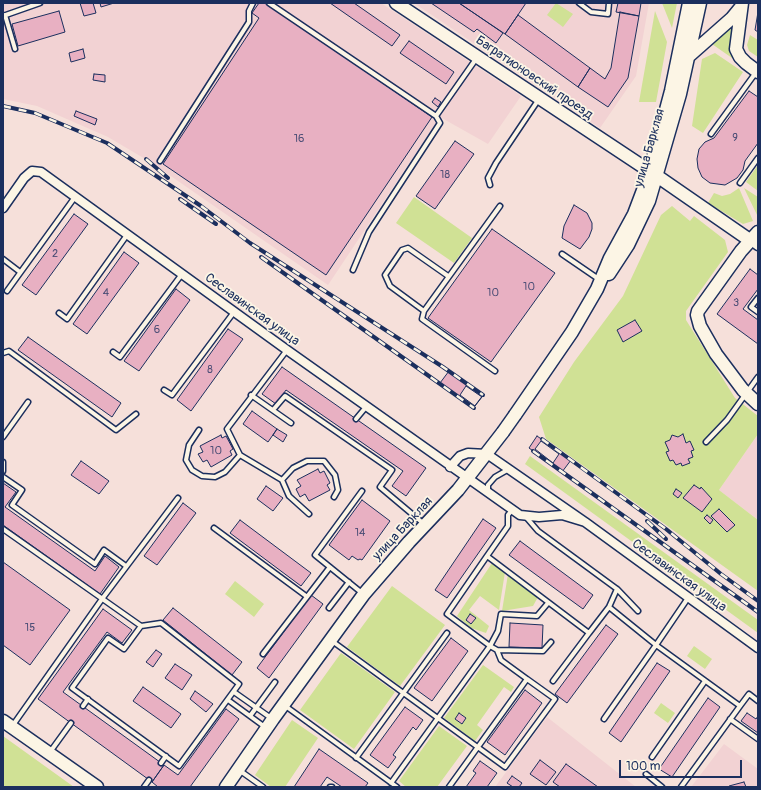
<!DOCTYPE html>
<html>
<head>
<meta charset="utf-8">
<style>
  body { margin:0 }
  #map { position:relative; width:761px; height:790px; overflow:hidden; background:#f6e0da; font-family:Pangolin,sans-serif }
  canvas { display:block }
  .frame { position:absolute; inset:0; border:4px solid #1b2f5e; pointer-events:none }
  .scale { position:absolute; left:619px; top:760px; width:123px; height:18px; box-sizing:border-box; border:2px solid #1b2f5e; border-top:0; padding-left:5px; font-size:12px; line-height:14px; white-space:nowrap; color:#1b2f5e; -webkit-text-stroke:3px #fcf5e5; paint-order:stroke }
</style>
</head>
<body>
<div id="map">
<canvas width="761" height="790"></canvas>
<div class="frame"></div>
<div class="scale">100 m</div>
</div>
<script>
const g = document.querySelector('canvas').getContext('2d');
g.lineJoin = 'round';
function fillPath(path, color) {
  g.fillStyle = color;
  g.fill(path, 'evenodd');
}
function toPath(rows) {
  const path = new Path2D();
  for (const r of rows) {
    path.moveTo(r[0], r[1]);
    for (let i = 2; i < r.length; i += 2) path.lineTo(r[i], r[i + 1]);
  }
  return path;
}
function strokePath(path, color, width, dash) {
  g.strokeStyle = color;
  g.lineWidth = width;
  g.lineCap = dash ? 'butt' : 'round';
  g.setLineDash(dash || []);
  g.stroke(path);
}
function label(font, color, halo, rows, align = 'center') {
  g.font = font + ' Pangolin,sans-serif';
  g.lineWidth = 3.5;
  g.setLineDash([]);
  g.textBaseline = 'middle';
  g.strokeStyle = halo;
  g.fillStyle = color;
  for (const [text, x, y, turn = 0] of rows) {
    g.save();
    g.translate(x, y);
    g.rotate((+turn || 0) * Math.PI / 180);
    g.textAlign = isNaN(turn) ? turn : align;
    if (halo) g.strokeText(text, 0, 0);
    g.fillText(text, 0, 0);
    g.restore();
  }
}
const built = toPath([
  [3,3,381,3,521,96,488,144,440,117,328,285,152,163,108,137,37,106,3,99],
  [414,3,649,3,636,76,600,128],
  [758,434,758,520,719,490],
  [547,717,636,787,495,787],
  [724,744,758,769,758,787,691,787]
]);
const green = toPath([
  [556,3,573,14,563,27,547,15],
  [662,3,677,3,672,28],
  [655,11,667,42,656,102,639,102],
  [736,21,734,57,732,58,712,44],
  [750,35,758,40,758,57,749,51,747,45],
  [715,53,743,72,703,133,692,126,702,59],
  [758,165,758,191,746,182],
  [739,188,753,221,743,224,708,203,714,193,722,196,730,194],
  [744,188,758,197,758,217],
  [414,197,472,238,454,263,396,223],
  [672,206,690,221,694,216,725,240,728,252,686,311,686,320,735,398,758,416,758,434,719,490,758,520,758,591,546,439,539,417,574,362,623,296,661,215],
  [530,456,758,620,758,633,525,464],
  [492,563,505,572,499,610,480,596,469,610,489,626,486,633,471,628,457,616],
  [508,574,538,597,533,606,502,611],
  [235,581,264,604,254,617,225,594],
  [392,586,445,625,400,686,347,647],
  [694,646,712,659,705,669,687,656],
  [341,653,395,692,354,749,300,710],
  [483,665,514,687,511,692,504,687,477,725,483,730,475,741,444,718],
  [661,703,675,713,668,723,654,713],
  [292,720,318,738,285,787,271,787,255,775],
  [439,726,467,746,437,787,406,787,399,781],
  [3,736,74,787,3,787]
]);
const building = toPath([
  [80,3,93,3,96,13,84,16,80,3],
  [100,3,114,3,101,7,100,3],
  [259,3,266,3,432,117,326,275,163,164,259,18,252,13,259,3],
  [330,3,354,3,400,35,392,46,330,3],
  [431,3,459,3,503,33,496,43,477,29,474,32,431,3],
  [459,3,526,3,505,34,459,3],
  [618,3,641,3,639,16,616,12,618,3],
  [59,11,65,32,18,46,12,24,59,11],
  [620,12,639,16,628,78,608,107,578,87,590,68,605,79,611,68,620,12],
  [758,12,758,32,755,30,758,12],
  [518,15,590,68,578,87,505,34,518,15],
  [409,41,454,72,446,84,400,53,409,41],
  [83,49,85,58,71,62,69,53,83,49],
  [94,74,105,75,105,82,93,80,94,74],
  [749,91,758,97,758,143,745,161,743,170,737,178,725,185,710,183,702,177,698,168,697,159,699,149,705,142,714,138,749,91],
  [435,98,441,102,438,107,432,102,435,98],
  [76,111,97,119,95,125,74,116,76,111],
  [455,141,474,154,435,209,416,196,455,141],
  [574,205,587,213,592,223,592,229,589,237,580,249,562,238,564,226,574,205],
  [74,214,88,224,36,295,22,285,74,214],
  [492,229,555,273,491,362,428,318,492,229],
  [124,252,139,263,87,334,73,324,124,252],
  [750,269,758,275,758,289,743,309,758,320,758,344,717,314,750,269],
  [176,289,190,300,139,371,124,361,176,289],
  [635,320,642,331,623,342,617,330,635,320],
  [228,329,243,339,191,411,177,400,228,329],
  [28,337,121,403,112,417,18,350,28,337],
  [282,367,426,468,406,496,392,486,403,471,286,390,276,404,262,394,282,367],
  [449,371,483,395,474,407,440,383,449,371],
  [466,386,482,397,475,406,460,395,466,386],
  [252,411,277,429,268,442,243,424,252,411],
  [277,429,287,435,283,442,273,435,277,429],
  [683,434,686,443,690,441,694,450,691,451,693,457,688,459,690,463,682,466,681,463,676,465,673,460,670,461,666,452,669,451,665,442,670,440,672,435,678,437,683,434],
  [221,435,222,438,226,436,233,449,230,451,232,455,211,467,207,460,203,462,198,454,203,452,200,446,221,435],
  [537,436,571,460,562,472,529,448,537,436],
  [541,441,559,454,553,463,535,449,541,441],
  [81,461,109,481,99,494,71,475,81,461],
  [318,469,320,473,324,471,330,483,327,485,330,490,309,501,305,494,300,497,296,489,301,486,297,480,318,469],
  [3,483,16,492,5,507,95,571,105,556,119,567,100,594,3,525,3,483],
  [694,485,700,489,701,487,712,499,702,512,683,498,694,485],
  [266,486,283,498,273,511,257,499,266,486],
  [676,489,682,493,678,498,673,494,676,489],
  [362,500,390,521,362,560,360,559,358,560,352,556,349,560,329,545,362,500],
  [183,503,196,513,157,565,144,556,183,503],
  [719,509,735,525,727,532,711,516,719,509],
  [707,515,713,520,710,524,704,518,707,515],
  [483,519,496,528,447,598,435,590,483,519],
  [240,520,311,573,301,586,230,533,240,520],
  [520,541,593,595,583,609,509,555,520,541],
  [3,562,70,610,30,665,3,645,3,562],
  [311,595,323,604,269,678,257,668,311,595],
  [173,608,242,662,232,675,163,620,173,608],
  [103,609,132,630,122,643,107,632,63,692,164,765,152,782,38,699,103,609],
  [470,614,476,618,471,624,466,620,470,614],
  [510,623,543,625,542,648,509,647,510,623],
  [606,625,618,634,567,703,555,694,606,625],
  [451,638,468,651,432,701,414,688,451,638],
  [156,650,162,654,153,667,146,662,156,650],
  [657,663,670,671,621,742,609,733,657,663],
  [175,664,192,675,182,690,165,678,175,664],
  [143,687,181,714,171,728,133,701,143,687],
  [525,690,542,703,505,755,487,742,525,690],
  [195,691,213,704,206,712,190,699,195,691],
  [708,698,720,707,672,777,659,769,708,698],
  [405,707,423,720,416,730,413,727,393,755,396,757,388,768,370,755,405,707],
  [226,709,239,719,190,787,158,787,152,782,164,765,178,775,226,709],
  [459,713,466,718,462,724,455,719,459,713],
  [747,713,756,719,758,716,758,733,741,721,747,713],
  [319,749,368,783,365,787,342,787,327,777,320,787,294,787,319,749],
  [540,760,556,772,546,785,530,774,540,760],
  [480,761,497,773,487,787,466,787,476,773,473,771,480,761],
  [566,764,598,787,560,787,553,782,566,764],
  [512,776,522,783,519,787,513,787,507,783,512,776],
  [744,782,746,787,729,787,729,786,744,782]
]);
const lane = toPath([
  [269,3,436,116],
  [579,3,591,12,608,14,609,3],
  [5,15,15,49],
  [3,16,40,3],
  [711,134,757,71],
  [160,161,249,22,249,11,253,3],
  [740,183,758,158],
  [490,185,488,178,496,163,539,99],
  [562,254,600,280],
  [3,259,20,272],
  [353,270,369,232,440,123,436,116,476,59],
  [7,291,75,197],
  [758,298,751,307,758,312],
  [424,311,390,286,385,275,402,250,408,248,448,276],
  [59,313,67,319,127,235],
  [287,350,227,429,240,455,282,480,289,496,309,514],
  [113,352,120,357,182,274],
  [3,353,9,351,116,430,136,414],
  [495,371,422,319,424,311,500,206],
  [164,390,172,395,234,312],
  [251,395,291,423],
  [273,410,285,396,392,470,380,487,424,524],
  [356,419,366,407],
  [199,430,189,445,186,460,192,470,202,476,215,477,225,472,240,455],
  [3,437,28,402],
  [706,442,727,420,758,377],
  [3,462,3,471],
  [3,477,22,490,12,505,95,564,104,550,126,566],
  [282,480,293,468,307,461,324,461,335,475,338,490,334,497],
  [362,491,315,555,362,593],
  [488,491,488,485,495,477,509,469],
  [512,510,508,515,508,526,487,556,589,633,609,607,656,645,688,598],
  [526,517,538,531,617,589,609,607],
  [214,528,306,596],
  [3,529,141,626,161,623,239,684,179,766,72,688,108,638,124,649,141,626],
  [617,589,638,611],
  [548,603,537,616,501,614,498,631,490,646,497,650,543,651,551,642],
  [329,608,349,582],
  [332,641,505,767,555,699,527,679],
  [263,654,330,567],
  [553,681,589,633],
  [234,692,271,718],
  [228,700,265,727],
  [284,705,397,787],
  [83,706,88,699],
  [250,716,275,682],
  [604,719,656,645,740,706,749,694,758,701],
  [730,719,758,739],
  [13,725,102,599,178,498],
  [50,752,71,723],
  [652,757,705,681],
  [356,758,447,633],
  [161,763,166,756],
  [239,770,263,787],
  [646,774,662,787],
  [391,783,490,646,447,614,487,556],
  [144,787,149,780],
  [330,787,332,787],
  [449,787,527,679,501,660,497,650],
  [681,787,740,706]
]);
const street = toPath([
  [3,208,24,178,32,171,41,172,287,350,520,515,539,517,562,515,585,522],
  [751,241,758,246],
  [450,467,460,456,468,453,487,454,585,522,758,648]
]);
const secondary = toPath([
  [396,3,657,176,751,241],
  [742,3,736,49,740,57,746,63,758,72],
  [689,56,732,18,741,7],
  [758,232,741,251,698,311,697,315,700,326,716,354,743,390,758,404],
  [609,274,628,245,649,201,680,94,700,3],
  [515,415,572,332,597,289,610,258,634,214,648,177,671,91,689,3],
  [3,721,97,787],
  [226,787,273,719,364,594,409,542,458,490,503,432]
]);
const rail = toPath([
  [3,106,35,113,107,143,201,206,250,243,443,367,483,395],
  [146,159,168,178],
  [180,199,216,224],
  [261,257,474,408],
  [542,439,666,529,721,574,758,601],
  [533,451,758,612],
  [647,521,666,539]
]);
const secondaryBridge = toPath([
  [503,432,515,415]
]);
const numberNames = [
  ["9",735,138],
  ["16",299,139],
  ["18",445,175],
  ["2",55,254],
  ["10",529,287],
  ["4",106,293],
  ["10",493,293],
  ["3",736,303],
  ["6",157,330],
  ["8",210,370],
  ["10",216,451],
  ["14",360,533],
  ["15",30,628]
];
const streetNames = [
  ["Багратионовский проезд",534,78,34],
  ["улица Барклая",650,148,-74],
  ["Сеславинская улица",252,310,36],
  ["улица Барклая",403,529,-47],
  ["Сеславинская улица",679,576,36]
];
fillPath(built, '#f2d2d3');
fillPath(green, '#d0e195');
fillPath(building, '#e8b0c2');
strokePath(building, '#1b2f5e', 1);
strokePath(lane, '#1b2f5e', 7);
strokePath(street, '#1b2f5e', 11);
strokePath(secondary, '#1b2f5e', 15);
strokePath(lane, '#fcf5e5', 4);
strokePath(street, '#fcf5e5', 8);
strokePath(secondary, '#fcf5e5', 12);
strokePath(rail, '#1b2f5e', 4);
strokePath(rail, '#fcf5e5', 2.5, [8]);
strokePath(secondaryBridge, '#1b2f5e', 15, []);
strokePath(secondaryBridge, '#fcf5e5', 12);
label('11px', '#4e4f77', null, numberNames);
label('13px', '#1b2f5e', '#fcf5e5', streetNames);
</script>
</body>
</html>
